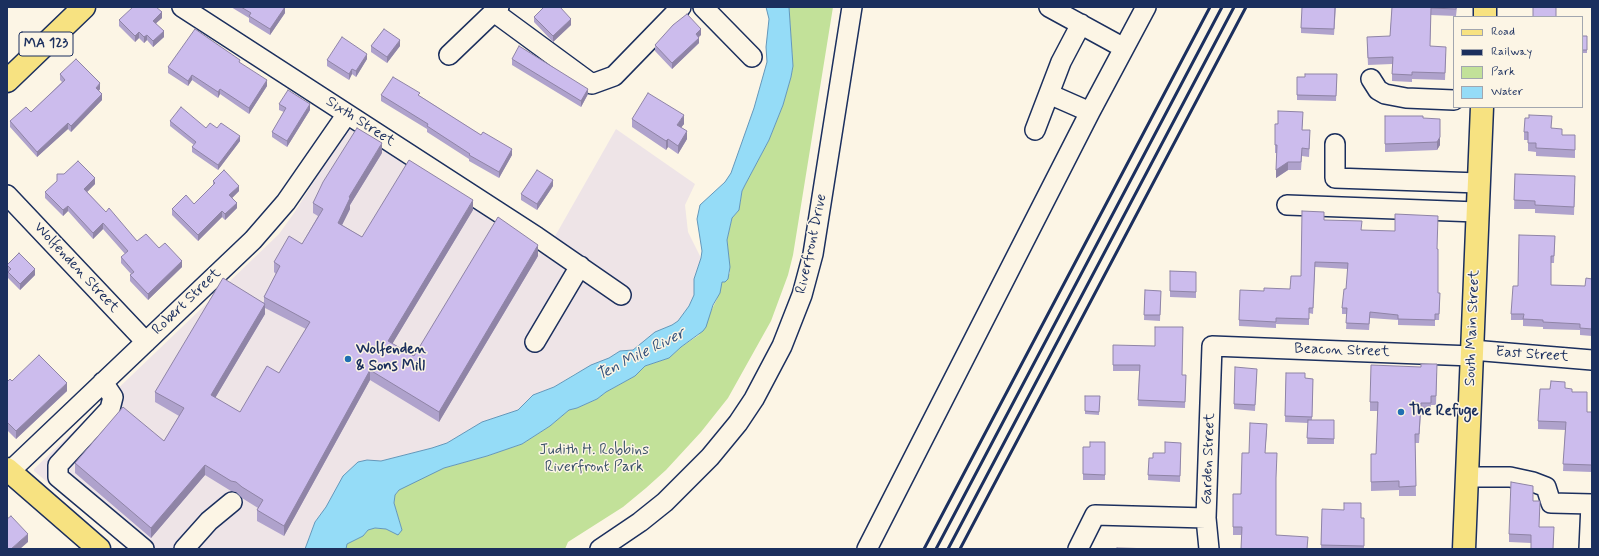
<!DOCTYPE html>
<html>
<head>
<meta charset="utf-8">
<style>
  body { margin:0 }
  #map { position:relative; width:1599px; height:556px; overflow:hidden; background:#fcf5e5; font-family:Mynerve,sans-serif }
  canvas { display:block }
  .frame { position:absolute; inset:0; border:8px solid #1b2f5e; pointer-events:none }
  .legend { position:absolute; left:1453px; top:16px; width:130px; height:92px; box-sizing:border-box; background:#fcf5e5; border:1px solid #a2a6af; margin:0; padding:5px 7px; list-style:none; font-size:12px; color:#1b2f5e }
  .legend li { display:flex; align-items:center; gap:8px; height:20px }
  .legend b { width:20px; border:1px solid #a2a6af }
</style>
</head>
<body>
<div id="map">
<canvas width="1599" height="556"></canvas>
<div class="frame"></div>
<ul class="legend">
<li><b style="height:5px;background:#f7e281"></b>Road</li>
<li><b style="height:5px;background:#1b2f5e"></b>Railway</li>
<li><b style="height:11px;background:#c2e199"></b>Park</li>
<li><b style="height:11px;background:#95dcf7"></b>Water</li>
</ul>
</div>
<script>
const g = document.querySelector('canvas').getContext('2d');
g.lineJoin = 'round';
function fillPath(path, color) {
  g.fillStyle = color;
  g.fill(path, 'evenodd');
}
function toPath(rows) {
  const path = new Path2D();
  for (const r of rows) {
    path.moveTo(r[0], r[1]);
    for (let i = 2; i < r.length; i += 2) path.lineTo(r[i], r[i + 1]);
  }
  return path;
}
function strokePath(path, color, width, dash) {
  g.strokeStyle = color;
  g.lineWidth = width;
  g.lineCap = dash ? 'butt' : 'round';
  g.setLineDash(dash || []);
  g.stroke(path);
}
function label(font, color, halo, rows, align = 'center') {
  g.font = font + ' Mynerve,sans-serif';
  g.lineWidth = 3;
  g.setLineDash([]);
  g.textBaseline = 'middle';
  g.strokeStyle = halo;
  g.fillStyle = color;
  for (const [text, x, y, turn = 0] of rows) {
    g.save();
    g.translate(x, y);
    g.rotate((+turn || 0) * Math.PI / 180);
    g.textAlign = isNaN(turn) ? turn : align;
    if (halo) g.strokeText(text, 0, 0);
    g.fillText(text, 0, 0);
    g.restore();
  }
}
const built = toPath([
  [350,127,362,132,539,253,550,235,554,238,616,129,695,184,685,205,688,232,701,258,694,279,694,295,689,306,678,321,672,325,655,332,633,350,620,351,609,358,574,374,554,387,533,395,518,410,482,422,447,443,432,448,381,461,367,460,337,488,326,508,315,522,305,549,127,549,34,471,34,469,279,234,294,213,347,129]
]);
const green = toPath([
  [789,7,833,7,793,255,788,275,771,321,728,398,701,432,666,470,646,488,623,507,568,542,565,549,346,549,347,544,363,536,368,530,375,528,386,529,398,534,402,530,394,503,395,495,399,490,407,485,444,468,487,456,522,444,550,426,569,410,577,408,597,399,606,392,635,376,645,366,669,358,681,347,699,335,717,299,722,282,730,273,727,240,732,218,739,210,742,191,745,185,769,140,783,105,791,77,793,66]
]);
const water = toPath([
  [766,7,789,7,793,66,791,77,783,105,769,140,745,185,742,191,739,210,732,218,727,240,730,267,728,279,725,282,722,282,720,293,713,305,706,327,703,331,681,347,669,358,645,366,635,376,606,392,597,399,577,408,569,410,550,426,522,444,487,456,444,468,399,490,395,495,394,503,402,530,398,535,386,529,375,528,368,530,363,536,347,544,346,549,305,549,315,522,326,507,343,476,358,462,367,460,381,461,432,448,447,443,482,422,518,410,533,395,554,387,591,365,609,358,620,351,633,350,655,332,672,325,678,321,689,306,694,295,694,279,701,258,702,251,697,219,700,205,725,182,731,173,754,108,767,62,766,47,769,19,766,7]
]);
const minor = toPath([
  [182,7,537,237,621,295],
  [703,7,752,57],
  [1049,7,1124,48],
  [494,12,592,84,614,76,681,7],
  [449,55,499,7],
  [1371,79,1378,90,1385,94,1406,98,1454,100],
  [1049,94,1090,112],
  [1035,130,1061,62,1081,24],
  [1335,144,1335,178,1479,183],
  [7,195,146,342],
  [1287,205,1477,212],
  [535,342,580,266],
  [1472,350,1592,360],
  [103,382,113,397,110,409,58,465,58,477,144,549],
  [7,474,253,240,286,202,347,114],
  [1467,477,1510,477,1533,482,1546,487,1551,503,1592,504],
  [184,549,209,521,232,502],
  [600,549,640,522,665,502,710,457,738,423,754,399,782,346,802,295,813,254,852,7],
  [867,549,1090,112,1146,7],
  [1078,549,1095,515,1206,518],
  [1209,549,1206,518,1212,346,1472,356],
  [1589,549,1591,504]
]);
const major = toPath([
  [1485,17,1485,7],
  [7,469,99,549],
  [1464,549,1482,107]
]);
const highway = toPath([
  [7,81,84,7]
]);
const rail = toPath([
  [924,549,1210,7],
  [936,549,1222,7],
  [948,549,1234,7],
  [960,549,1246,7]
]);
const wall = toPath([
  [231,7,285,7,285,13,270,35,249,22,249,18],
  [1336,7,1334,35,1301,33,1301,28],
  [1392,7,1457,7,1456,16,1431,15,1430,46,1446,54,1445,80,1412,79,1412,82,1392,81,1392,64,1368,65,1367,44,1390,36],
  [534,17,571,25,553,42,534,22],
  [162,18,156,23,164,37,153,47,147,40,144,43,139,38,135,42,119,26,119,20],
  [701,35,698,37,699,43,672,69,655,51,655,45],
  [1582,36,1587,36,1587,53,1582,53],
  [371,46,400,46,387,63,371,52],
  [367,59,356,77,352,74,349,80,327,66,327,60],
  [512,59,588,94,581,107,512,65],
  [240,63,267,86,249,114,220,94,218,98,192,80,188,86,168,73,168,67],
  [60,74,100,89,99,91,102,100,71,132,68,129,37,157,10,127,10,121,31,112,62,82,60,80],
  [1337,74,1336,101,1297,100,1297,77,1305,77],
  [381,95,420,96,512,155,499,178,469,161,469,159,427,132,427,129,381,101],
  [279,104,310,110,287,147,272,137,272,132,284,112,279,110],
  [1385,116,1423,118,1440,145,1437,150,1385,152],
  [632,119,684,124,681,127,687,139,678,154,668,147,666,150,632,127],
  [1303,120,1302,130,1310,139,1309,157,1302,156,1301,170,1288,170,1276,178,1277,153,1275,153,1275,124],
  [170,121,206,128,217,128,240,141,218,170,192,152,192,147,194,145,170,126],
  [1552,128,1562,135,1575,144,1575,158,1536,156,1536,152,1528,151,1528,140,1524,140,1524,132],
  [382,153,350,205,350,209,342,225,362,237,473,210,392,344,414,356,538,256,439,422,370,380,284,536,257,521,257,510,258,508,242,498,236,492,231,491,205,475,151,538,75,473,75,463,164,441,179,416,155,402,155,392,264,302,264,297,276,274,274,272,274,262,302,244,318,216,313,213,313,203],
  [265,308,306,329,279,373,240,412,215,398,265,314],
  [1515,174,1575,184,1574,215,1535,213,1535,209,1514,209],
  [213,181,239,191,232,198,237,208,225,220,222,217,198,241,172,215,172,209,194,204,213,185],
  [95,184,87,192,106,212,137,241,159,248,182,267,148,300,130,281,130,275,131,274,121,263,121,257,125,254,103,229,93,239,68,211,63,216,45,198,45,192],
  [553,186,537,210,521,200,521,194],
  [1324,220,1437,249,1438,293,1440,299,1439,320,1435,320,1435,326,1398,325,1398,320,1370,318,1369,330,1346,329,1347,314,1342,314,1342,308,1346,289,1348,269,1315,267,1313,314,1309,313,1309,325,1276,324,1276,328,1239,326,1239,320,1264,291,1290,289,1301,276],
  [1555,236,1554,263,1551,263,1551,285,1585,286,1592,279,1592,336,1580,335,1580,330,1543,329,1543,327,1523,326,1523,320,1511,320,1511,314,1518,286],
  [7,264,35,275,20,290,8,278,8,272,7,271],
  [1170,271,1196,272,1196,298,1170,297],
  [1145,290,1161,291,1160,321,1144,320],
  [1113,345,1182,375,1186,375,1185,408,1138,406,1139,371,1113,371],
  [1257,369,1255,411,1234,409,1234,404],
  [1286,373,1305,378,1313,379,1312,420,1334,420,1334,444,1307,444,1308,423,1285,422],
  [1437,373,1436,405,1431,405,1431,412,1421,412,1419,443,1415,443,1416,496,1399,496,1399,490,1371,491,1371,454,1376,454,1378,411,1370,411,1370,402],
  [12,381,67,391,16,439,7,430,7,382],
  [1565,388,1572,392,1587,412,1592,412,1592,472,1563,471,1565,430,1538,429,1538,421,1550,389],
  [1085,396,1100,396,1099,415,1085,414],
  [1267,432,1265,453,1277,461,1241,535,1233,535,1233,494,1241,494,1249,453],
  [1105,442,1105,480,1083,480,1083,447,1090,447],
  [1181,443,1180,482,1148,480,1149,458,1153,458,1165,453],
  [1533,501,1540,509,1531,543,1509,542,1509,534],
  [1322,509,1361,518,1364,518,1364,549,1321,549]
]);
const shadedWall = toPath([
  [285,7,285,13,270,35,270,29],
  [162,12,162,18,153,26,153,21],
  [571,19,571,25,553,42,553,36],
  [701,29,701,35,696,40,696,34],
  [164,31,164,37,153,47,153,41],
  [139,32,139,38,135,42,135,36],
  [147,35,147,40,144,43,144,37],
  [699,38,699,43,672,69,672,63],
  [400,40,400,46,387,63,387,57],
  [367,54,367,59,356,77,356,71],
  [352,69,352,74,349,80,349,74],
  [192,75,192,80,188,86,188,81],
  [267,80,267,86,249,114,249,108],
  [100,83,100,89,96,94,96,88],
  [220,89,220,94,218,98,218,92],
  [588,89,588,94,581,107,581,101],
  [102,94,102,100,71,132,71,126],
  [310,104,310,110,287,147,287,141],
  [684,115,684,124,677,133,677,125],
  [68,123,68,129,37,157,37,152],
  [687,131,687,139,678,154,678,146],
  [240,136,240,141,218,170,218,165],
  [1440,137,1440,145,1437,150,1437,142],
  [668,139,668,147,666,150,666,141],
  [382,143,382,153,350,205,350,209,338,233,338,223,349,197],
  [512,149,512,155,499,178,499,172],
  [1288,162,1288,170,1276,178,1276,170],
  [95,178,95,184,84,195,84,189],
  [553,180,553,186,537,210,537,204],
  [239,186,239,191,229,201,229,195],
  [473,200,473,210,388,351,388,341],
  [237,203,237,208,225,220,225,214],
  [68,206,68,211,63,216,63,210],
  [222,211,222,217,198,241,198,235],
  [103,223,103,229,93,239,93,233],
  [538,245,538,256,439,422,439,412],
  [182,261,182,267,148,300,148,294],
  [35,269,35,275,20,290,20,284],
  [265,304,265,314,211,405,211,395],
  [370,370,370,380,284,536,284,526],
  [67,383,67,391,16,439,16,431],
  [205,465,205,475,151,538,151,528],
  [28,534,28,542,20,549,11,549]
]);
const building = toPath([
  [133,7,156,7,162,12,153,21,164,31,153,41,147,35,144,37,139,32,135,36,119,20,133,7],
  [241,7,285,7,270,29,249,16,251,13,241,7],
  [544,7,560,7,571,19,553,36,534,17,544,7],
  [1302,7,1335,7,1334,29,1301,28,1302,7],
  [1392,7,1456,7,1456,9,1431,8,1430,46,1446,47,1445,73,1412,72,1412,75,1392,74,1393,57,1368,58,1367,37,1390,36,1392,7],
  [1533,7,1556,7,1556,17,1533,17,1533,7],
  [687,14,701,29,696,34,699,38,672,63,655,45,673,25,687,14],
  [195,29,240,60,239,62,267,80,249,108,220,89,218,92,192,75,188,81,168,67,195,29],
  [384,29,400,40,387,57,371,46,384,29],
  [1582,36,1587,36,1587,50,1582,50,1582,36],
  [342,37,367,54,356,71,352,69,349,74,327,60,342,37],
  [519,46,588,89,581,101,512,59,519,46],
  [76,59,100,83,96,88,102,94,71,126,68,123,37,152,10,121,26,107,31,112,65,80,60,74,76,59],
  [1305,74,1337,74,1336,96,1297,95,1297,77,1305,77,1305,74],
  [393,77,420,93,418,95,481,135,483,132,512,149,499,172,469,155,470,154,427,126,428,124,381,95,393,77],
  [288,90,310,104,287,141,272,132,286,108,279,104,288,90],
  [648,93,684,115,677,125,687,131,678,146,668,139,666,141,632,119,648,93],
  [181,107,206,128,210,123,217,128,221,123,240,136,218,165,192,147,196,142,170,121,181,107],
  [1278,111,1303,112,1302,130,1310,130,1309,149,1302,148,1301,162,1288,162,1276,170,1277,145,1275,145,1275,124,1278,124,1278,111],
  [1529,115,1552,116,1551,128,1562,129,1562,135,1575,135,1575,150,1536,148,1536,143,1528,143,1528,132,1524,132,1525,118,1529,118,1529,115],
  [1385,116,1423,116,1423,118,1440,119,1440,137,1437,142,1385,144,1385,116],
  [357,128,382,143,349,197,350,198,338,223,362,237,409,160,473,200,388,341,414,356,498,217,538,245,439,412,370,370,284,526,257,510,263,500,242,487,236,482,231,481,205,465,151,528,75,463,123,407,164,441,184,408,155,392,223,278,265,304,211,395,240,412,267,366,279,373,310,322,264,297,280,266,274,262,289,236,302,244,323,209,313,203,323,182,357,128],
  [78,161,95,178,84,189,106,212,109,208,137,241,146,234,159,248,165,243,182,261,148,294,130,275,134,272,121,257,128,251,103,223,93,233,68,206,63,210,45,192,57,181,57,174,64,174,78,161],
  [224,170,239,186,229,195,237,203,225,214,222,211,198,235,172,209,186,195,194,204,215,183,213,181,224,170],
  [537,170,553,180,537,204,521,194,537,170],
  [1515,174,1575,176,1574,207,1535,205,1535,201,1514,200,1515,174],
  [1302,211,1324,212,1324,220,1362,221,1361,230,1395,231,1395,214,1438,216,1437,249,1438,249,1438,293,1440,293,1439,314,1435,314,1435,320,1398,319,1398,315,1370,312,1369,324,1346,323,1347,308,1342,308,1344,289,1346,289,1348,263,1315,262,1313,308,1309,308,1309,319,1276,318,1276,322,1239,320,1240,290,1264,291,1264,288,1290,289,1291,276,1301,276,1302,211],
  [1519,235,1555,236,1554,256,1551,256,1551,285,1585,286,1586,278,1592,279,1592,329,1580,328,1580,324,1543,322,1543,320,1523,319,1524,314,1511,314,1513,286,1518,286,1519,235],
  [19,253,35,269,20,284,8,272,11,269,7,265,19,253],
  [1170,271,1196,272,1196,292,1170,291,1170,271],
  [1145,290,1161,291,1160,315,1144,315,1145,290],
  [1155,327,1183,327,1182,375,1186,375,1185,402,1138,400,1140,365,1113,365,1113,345,1155,346,1155,327],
  [39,355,67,383,16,431,7,422,7,382,10,379,12,381,39,355],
  [1421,364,1437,364,1436,396,1431,396,1431,403,1421,403,1419,434,1415,434,1416,486,1399,487,1399,481,1371,482,1371,454,1376,454,1378,402,1370,402,1371,365,1421,367,1421,364],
  [1235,367,1257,369,1255,405,1234,404,1235,367],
  [1286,373,1305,373,1305,378,1313,379,1312,417,1285,416,1286,373],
  [1551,381,1565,382,1565,388,1572,389,1572,392,1587,392,1587,412,1592,412,1592,465,1563,464,1566,422,1538,421,1540,389,1550,389,1551,381],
  [1085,396,1100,396,1099,412,1085,411,1085,396],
  [1308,420,1334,420,1334,439,1307,438,1308,420],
  [1250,423,1267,424,1265,453,1277,453,1276,478,1276,535,1308,537,1307,549,1241,549,1242,527,1233,527,1233,494,1241,494,1242,453,1249,453,1250,423],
  [1090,442,1105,442,1105,475,1083,474,1083,447,1090,447,1090,442],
  [1165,442,1181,443,1180,476,1148,475,1149,458,1153,458,1153,453,1165,453,1165,442],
  [1511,482,1533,486,1533,501,1540,501,1539,527,1554,527,1553,549,1531,549,1531,535,1509,534,1511,482],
  [1344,503,1361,503,1361,518,1364,518,1364,546,1321,545,1322,509,1344,510,1344,503],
  [11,516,28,534,11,549,7,549,7,519,11,516],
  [1117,548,1157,549,1117,549,1117,548]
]);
const markers = [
  [348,359,4,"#1f6fb2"],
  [1401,412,4,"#1f6fb2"]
];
const shields = [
  [46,44,54]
];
const shieldNames = [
  ["MA 123",46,44]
];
const streetNames = [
  ["Sixth Street",360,122,33],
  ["Riverfront Drive",812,244,-78],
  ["Wolfenden Street",76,268,47],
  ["Robert Street",187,302,-44],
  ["South Main Street",1473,328,-88],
  ["Beacon Street",1342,351,2],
  ["East Street",1532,355,4],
  ["Garden Street",1209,459,-88]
];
const poiNames = [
  ["Wolfenden",356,350],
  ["& Sons Mill",356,367],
  ["The Refuge",1409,412]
];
const parkNames = [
  ["Judith H. Robbins",594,451],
  ["Riverfront Park",594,468]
];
const waterNames = [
  ["Ten Mile River",641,355,-27]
];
fillPath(built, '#eee4e7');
fillPath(green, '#c2e199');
fillPath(water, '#95dcf7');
strokePath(water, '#6497ba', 1);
strokePath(minor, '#1b2f5e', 22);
strokePath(major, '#1b2f5e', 25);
strokePath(highway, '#1b2f5e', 25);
strokePath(minor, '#fcf5e5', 19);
strokePath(major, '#f7e281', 22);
strokePath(highway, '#f7e281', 22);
strokePath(rail, '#1b2f5e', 3);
fillPath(wall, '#afa2cc');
fillPath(shadedWall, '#8f84a6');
fillPath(building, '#ccbced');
strokePath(building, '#8f84a6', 1);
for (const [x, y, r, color] of markers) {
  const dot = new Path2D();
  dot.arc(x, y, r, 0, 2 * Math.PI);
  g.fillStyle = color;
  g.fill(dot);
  strokePath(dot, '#fcf5e5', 1.5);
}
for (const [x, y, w] of shields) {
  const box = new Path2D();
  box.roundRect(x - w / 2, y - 12, w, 24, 3);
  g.fillStyle = '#fcf5e5';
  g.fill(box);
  strokePath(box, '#1b2f5e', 1);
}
label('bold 14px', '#1b2f5e', null, shieldNames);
label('15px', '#1b2f5e', '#fcf5e5', streetNames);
label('bold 15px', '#1b2f5e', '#fcf5e5', poiNames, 'left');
label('15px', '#3c536a', '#fcf5e5', parkNames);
label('italic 16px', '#33527d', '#fcf5e5', waterNames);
</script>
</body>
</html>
